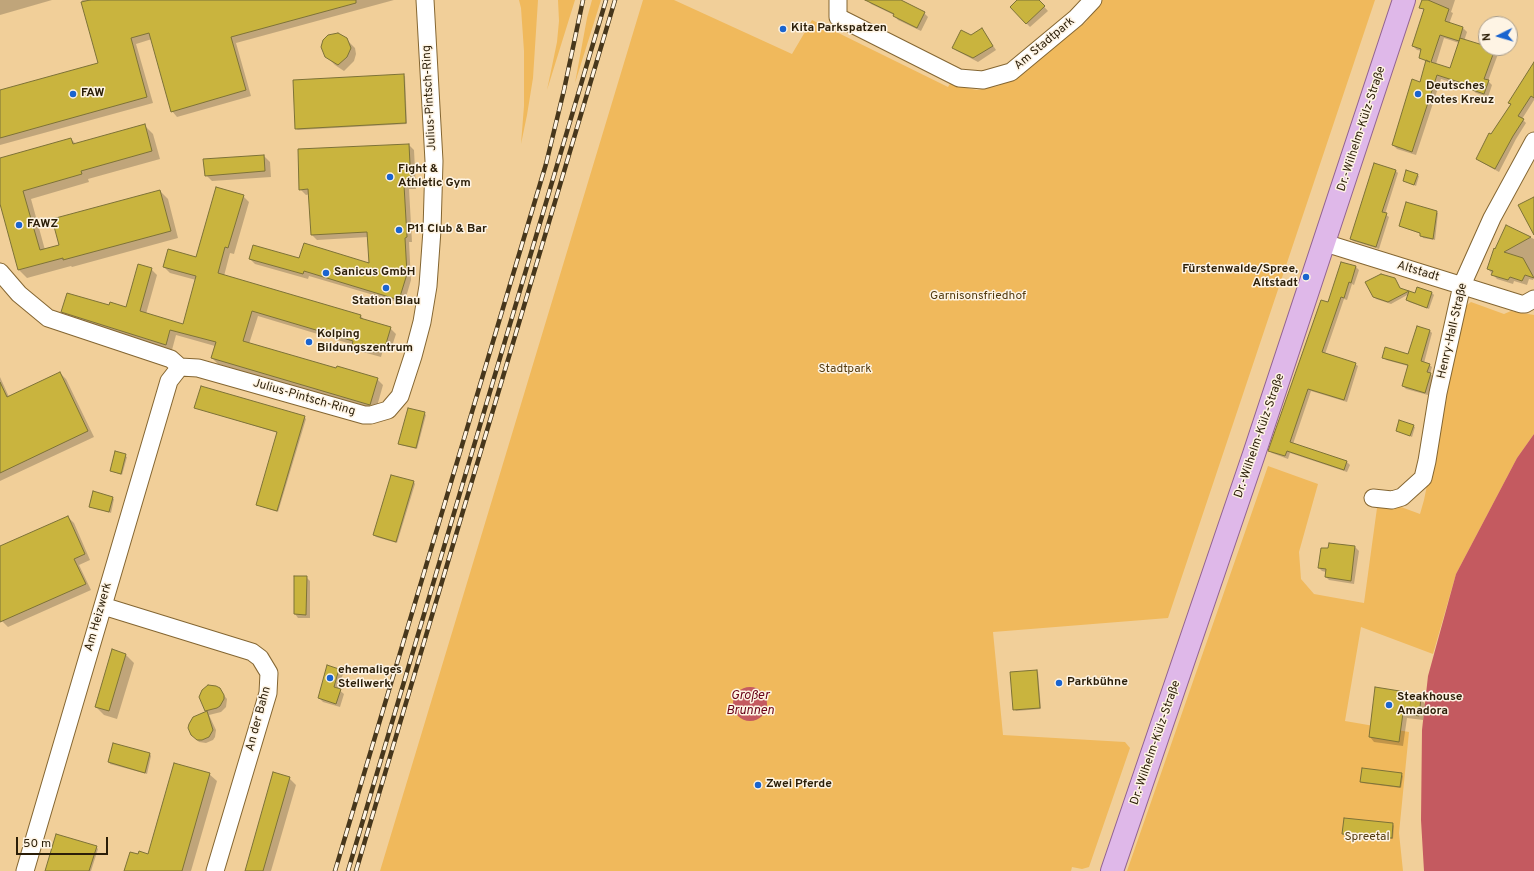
<!DOCTYPE html>
<html>
<head>
<meta charset="utf-8">
<style>
  body { margin:0 }
  #map { position:relative; width:1534px; height:871px; overflow:hidden; background:#f1cf99; font-family:Overpass,sans-serif }
  canvas { display:block }
  .north { position:absolute; left:1478px; top:16px; width:40px; height:40px; box-sizing:border-box; background:#fef4e4; border:1px solid #aa9e8c; border-radius:50%; rotate:265deg; font-size:11px; font-weight:700; line-height:16px; text-align:center; color:#2b1e08 }
  .north::after { content:''; display:block; margin:auto; width:14px; height:18px; background:#1a64cf; clip-path:polygon(50% 0,100% 100%,50% 72%,0 100%) }
  .scale { position:absolute; left:16px; top:837px; width:92px; height:18px; box-sizing:border-box; border:2px solid #2b1e08; border-top:0; padding-left:5px; font-size:12px; line-height:14px; white-space:nowrap; color:#2b1e08; -webkit-text-stroke:3px #fef4e4; paint-order:stroke }
</style>
</head>
<body>
<div id="map">
<canvas width="1534" height="871"></canvas>
<div class="north">N</div>
<div class="scale">50 m</div>
</div>
<script>
const g = document.querySelector('canvas').getContext('2d');
g.lineJoin = 'round';
function fillPath(path, color) {
  g.fillStyle = color;
  g.fill(path, 'evenodd');
}
function toPath(rows) {
  const path = new Path2D();
  for (const r of rows) {
    if (r.length === 3) {
      path.moveTo(r[0] + r[2], r[1]);
      path.arc(r[0], r[1], r[2], 0, 2 * Math.PI);
      continue;
    }
    path.moveTo(r[0], r[1]);
    for (let i = 2; i < r.length; i += 2) path.lineTo(r[i], r[i + 1]);
  }
  return path;
}
function strokePath(path, color, width, dash) {
  g.strokeStyle = color;
  g.lineWidth = width;
  g.lineCap = dash ? 'butt' : 'round';
  g.setLineDash(dash || []);
  g.stroke(path);
}
function label(font, color, halo, rows, align = 'center') {
  g.font = font + ' Overpass,sans-serif';
  g.lineWidth = 3;
  g.setLineDash([]);
  g.textBaseline = 'middle';
  g.strokeStyle = halo;
  g.fillStyle = color;
  for (const [text, x, y, turn = 0] of rows) {
    g.save();
    g.translate(x, y);
    g.rotate((+turn || 0) * Math.PI / 180);
    g.textAlign = isNaN(turn) ? turn : align;
    if (halo) g.strokeText(text, 0, 0);
    g.fillText(text, 0, 0);
    g.restore();
  }
}
const green = toPath([
  [519,0,538,0,533,78,527,115,521,144,524,106,524,51,521,8],
  [558,0,575,0,547,90,557,42,559,21],
  [592,0,601,0,575,83,587,18],
  [643,0,674,0,792,54,812,20,948,87,951,82,962,87,977,90,998,86,1018,76,1086,22,1102,0,1375,0,1168,618,993,632,1003,735,1125,742,1130,748,1089,867,1082,869,1072,867,1071,871,380,871],
  [1471,302,1504,314,1511,311,1534,315,1534,434,1517,458,1456,574,1433,654,1361,627,1345,721,1409,732,1399,833,1403,871,1127,871,1268,466,1318,484,1299,552,1301,579,1314,594,1364,603,1377,508,1393,504,1420,514,1424,500,1463,308]
]);
const water = toPath([
  [1534,434,1534,871,1424,871,1421,820,1422,730,1428,676,1456,574,1517,458],
  [750,704,17]
]);
const shadow = toPath([
  [0,0,52,0,0,15],
  [82,0,394,0,236,43,251,96,177,117,172,111,152,39,136,44,153,103,0,145,0,91,99,64],
  [867,0,899,0,924,13,928,17,921,31,898,20,894,15,871,4],
  [1019,0,1038,0,1048,11,1030,27,1026,23],
  [1428,0,1455,0,1451,12,1453,13,1449,24,1463,28,1467,32,1464,41,1494,50,1498,54,1488,81,1492,85,1488,97,1476,93,1471,89,1441,79,1416,155,1397,149,1393,145,1421,83,1427,62,1420,57,1422,51,1417,50,1413,46],
  [1444,38,1459,43,1450,69,1436,64],
  [982,29,996,50,978,62,957,51,953,48],
  [348,41,355,48,356,54,354,61,344,71,335,65,324,54,323,44],
  [1534,64,1534,100,1522,119,1526,123,1516,139,1499,172,1481,162,1477,159,1512,105,1509,103],
  [403,75,405,76,407,124,298,130,296,129],
  [145,126,153,134,160,159,88,179,89,182,31,199,45,250,61,246,160,191,168,199,178,238,72,267,71,266,27,278,19,270,0,201,0,159,71,139,76,144],
  [409,145,414,150,416,189,409,189,412,242,409,242,411,280,404,304,309,276,308,279,255,264,250,259,300,259,370,264,368,237,317,240,312,235,310,194,306,195,300,189],
  [264,156,270,162,271,177,212,181,206,175],
  [1396,171,1398,173,1385,214,1389,217,1379,249,1353,241,1351,239],
  [1417,175,1419,176,1416,186,1404,181],
  [243,196,249,202,234,254,230,253,224,276,361,316,365,321,390,328,396,334,390,352,383,350,381,357,359,351,354,345,258,316,249,344,337,370,377,379,383,385,376,410,218,364,212,358,215,346,176,335,172,350,68,317,62,312,110,307,127,308,151,269,157,275,146,314,184,325,196,280,170,273,164,267,196,258],
  [1436,212,1438,213,1435,240,1423,238,1421,234,1400,226],
  [1506,226,1534,239,1534,277,1533,280,1529,279,1527,285,1514,281,1513,284,1497,279,1488,269],
  [1342,263,1356,267,1359,270,1354,285,1352,284,1347,300,1344,299,1325,354,1355,364,1358,366,1347,402,1311,391,1293,444,1347,462,1350,465,1347,472,1290,453,1288,459,1272,453,1269,450,1329,304],
  [1397,282,1401,290,1415,294,1417,288,1432,293,1434,295,1429,309,1409,302,1407,300,1409,294,1391,304,1376,299,1374,296],
  [1430,331,1432,333,1424,363,1429,365,1432,367,1430,374,1433,376,1428,395,1406,389,1403,386,1408,366,1386,360,1384,357,1409,355],
  [60,373,66,379,94,437,0,481,0,377,9,397],
  [196,408,304,417,306,419,278,512,257,505,278,433],
  [424,413,426,415,417,449,401,445,399,443],
  [1413,426,1415,427,1412,437,1397,431],
  [116,452,127,457,122,475,111,471],
  [414,482,415,484,397,543,376,537,374,535],
  [94,492,114,499,111,513,90,507],
  [68,517,74,523,90,560,79,565,91,590,8,627,2,621,0,615,0,547],
  [1330,544,1355,547,1359,551,1354,584,1329,580,1326,577,1326,572,1322,571,1319,568,1329,550],
  [306,577,310,581,310,618,298,618,295,614],
  [126,655,134,663,117,719,104,715,96,707],
  [327,666,339,670,343,674,338,689,344,694,340,707,323,702,319,698],
  [1037,671,1038,672,1041,709,1016,711,1014,709],
  [219,689,227,699,226,707,221,712,209,715,216,730,215,737,213,740,206,743,199,742,195,738,194,718,208,712,206,711],
  [1405,693,1410,698,1421,699,1425,704,1423,720,1407,718,1403,746,1374,742,1370,737],
  [114,744,150,754,151,756,147,774,110,764,109,762],
  [209,774,217,781,191,871,125,871,139,855,149,855],
  [1401,774,1403,776,1401,788,1362,783,1361,782],
  [289,778,296,785,271,871,245,871],
  [1393,824,1394,826,1393,839,1345,835,1343,833],
  [96,847,98,849,91,871,46,871]
]);
const building = toPath([
  [90,0,356,0,356,3,231,37,246,90,171,112,149,33,131,38,147,97,0,138,0,90,98,63,81,2,90,0],
  [865,0,901,0,925,12,917,28,893,16,894,14,865,0],
  [1017,0,1039,0,1045,6,1026,24,1010,7,1017,0],
  [1422,0,1428,0,1449,9,1445,21,1463,27,1459,41,1440,35,1431,62,1450,68,1460,38,1486,46,1486,48,1495,49,1484,79,1489,80,1484,94,1470,89,1471,86,1437,75,1412,152,1392,145,1412,79,1420,82,1426,60,1430,62,1419,58,1421,49,1412,46,1424,9,1419,8,1422,0],
  [982,28,993,46,973,58,952,48,961,30,971,35,982,28],
  [338,33,347,38,351,48,347,57,338,65,325,57,321,47,323,40,328,35,338,33],
  [1534,62,1534,98,1531,96,1518,116,1524,119,1513,136,1495,169,1476,159,1489,133,1491,134,1511,104,1508,103,1534,62],
  [404,74,406,123,295,129,293,80,404,74],
  [145,124,152,151,81,171,82,174,23,191,40,250,59,245,52,219,160,190,171,231,63,260,63,258,18,270,0,204,0,158,71,138,73,144,145,124],
  [409,144,411,184,404,185,407,237,405,238,407,274,399,300,304,271,303,274,249,259,253,245,299,258,304,243,369,263,367,232,311,235,308,189,299,190,298,149,409,144],
  [264,155,265,171,205,176,203,159,264,155],
  [1374,163,1396,170,1382,212,1387,213,1376,247,1350,239,1374,163],
  [1406,170,1418,174,1414,185,1403,181,1406,170],
  [216,187,244,195,228,248,225,247,218,273,361,315,360,318,391,327,385,347,377,345,375,352,352,345,353,341,252,311,243,341,336,368,337,366,378,378,370,405,211,358,216,342,170,330,166,345,61,312,67,293,109,305,110,302,126,307,138,264,152,268,140,311,183,324,196,276,163,267,168,249,196,257,216,187],
  [1534,197,1534,235,1518,205,1534,197],
  [1406,202,1437,211,1433,239,1420,236,1420,233,1399,226,1406,202],
  [1506,225,1531,237,1504,252,1523,258,1534,278,1525,275,1522,281,1510,277,1508,280,1491,275,1493,271,1487,269,1494,248,1495,249,1506,225],
  [1341,262,1356,266,1351,283,1349,282,1344,298,1341,297,1322,352,1356,363,1344,400,1308,389,1290,442,1347,461,1344,470,1287,451,1285,456,1268,451,1321,300,1328,302,1341,262],
  [1381,274,1395,278,1400,288,1415,293,1417,287,1432,292,1427,308,1406,300,1409,291,1388,302,1373,297,1365,282,1381,274],
  [1417,326,1430,330,1421,361,1430,364,1427,372,1431,373,1425,393,1402,386,1408,365,1382,358,1385,347,1408,354,1417,326],
  [60,372,88,431,0,473,0,382,7,397,60,372],
  [201,386,305,416,277,511,256,505,277,432,194,408,201,386],
  [408,408,425,412,416,448,398,444,408,408],
  [1399,420,1414,425,1410,436,1396,431,1399,420],
  [115,451,126,454,121,474,110,471,115,451],
  [391,475,414,481,396,542,373,535,391,475],
  [93,491,113,497,109,512,89,507,93,491],
  [68,516,85,554,74,559,86,584,0,622,0,546,68,516],
  [1329,543,1355,546,1351,581,1325,577,1326,569,1318,568,1321,548,1328,548,1329,543],
  [294,576,307,576,306,615,294,614,294,576],
  [112,649,126,654,109,711,95,707,112,649],
  [327,665,339,669,334,687,341,689,336,704,318,698,327,665],
  [1037,670,1040,708,1013,710,1010,672,1037,670],
  [208,685,216,686,220,688,224,695,224,699,220,706,217,708,205,711,199,697,202,690,208,685],
  [1375,687,1406,692,1405,696,1421,698,1419,716,1403,713,1399,742,1369,737,1375,687],
  [207,711,213,730,209,737,202,740,197,740,191,735,188,728,189,724,193,717,207,711],
  [113,743,150,753,145,773,108,762,113,743],
  [174,763,210,773,182,871,124,871,130,852,138,854,139,851,148,854,174,763],
  [1362,768,1402,773,1400,787,1360,782,1362,768],
  [273,772,290,777,263,871,245,871,273,772],
  [1344,818,1393,823,1392,838,1342,834,1344,818],
  [56,834,97,846,89,871,45,871,56,834]
]);
const minor = toPath([
  [838,0,838,17,959,78,983,80,1011,72,1076,18,1093,0],
  [1325,243,1521,304,1525,304,1534,299],
  [0,272,19,294,48,318,171,359,180,367,198,368,364,415,371,415,388,410,400,396,413,356,422,322,428,286,432,230,434,161,425,0],
  [1373,498,1392,500,1402,497,1423,478,1427,461,1438,393,1462,285,1492,218,1534,141],
  [103,606,252,652,260,658,269,673,268,693,215,871],
  [25,871,169,381,180,367]
]);
const major = toPath([
  [1112,871,1254,454,1404,0]
]);
const rail = toPath([
  [335,871,546,164,564,90,583,0],
  [348,871,606,0],
  [356,871,615,0]
]);
const markers = [
  [783,29,4,"#1a64cf"],
  [73,94,4,"#1a64cf"],
  [1418,94,4,"#1a64cf"],
  [390,177,4,"#1a64cf"],
  [19,225,4,"#1a64cf"],
  [399,230,4,"#1a64cf"],
  [326,273,4,"#1a64cf"],
  [1306,277,4,"#1a64cf"],
  [386,288,4,"#1a64cf"],
  [309,342,4,"#1a64cf"],
  [330,678,4,"#1a64cf"],
  [1059,683,4,"#1a64cf"],
  [1389,705,4,"#1a64cf"],
  [758,785,4,"#1a64cf"]
];
const poiNames = [
  ["Kita Parkspatzen",791,29],
  ["Deutsches",1426,87],
  ["Rotes Kreuz",1426,101],
  ["FAW",81,94],
  ["Fight &",398,170],
  ["Athletic Gym",398,184],
  ["FAWZ",27,225],
  ["P11 Club & Bar",407,230],
  ["Fürstenwalde/Spree,",1298,270,"right"],
  ["Altstadt",1298,284,"right"],
  ["Sanicus GmbH",334,273],
  ["Station Blau",386,302,"center"],
  ["Kolping",317,335],
  ["Bildungszentrum",317,349],
  ["ehemaliges",338,671],
  ["Stellwerk",338,685],
  ["Parkbühne",1067,683],
  ["Steakhouse",1397,698],
  ["Amadora",1397,712],
  ["Zwei Pferde",766,785]
];
const streetNames = [
  ["Am Stadtpark",1045,44,-40],
  ["Julius-Pintsch-Ring",430,98,-93],
  ["Dr.-Wilhelm-Külz-Straße",1362,129,-72],
  ["Altstadt",1418,272,17],
  ["Henry-Hall-Straße",1453,331,-77],
  ["Julius-Pintsch-Ring",304,398,16],
  ["Dr.-Wilhelm-Külz-Straße",1260,436,-71],
  ["Am Heizwerk",99,617,-74],
  ["An der Bahn",259,719,-75],
  ["Dr.-Wilhelm-Külz-Straße",1156,743,-71]
];
const parkNames = [
  ["Garnisonsfriedhof",978,297],
  ["Stadtpark",845,370],
  ["Spreetal",1367,838]
];
const waterNames = [
  ["Großer",750,696],
  ["Brunnen",750,711]
];
fillPath(green, '#f0b95c');
fillPath(water, '#c45a60');
fillPath(shadow, '#0003');
fillPath(building, '#c9b43e');
strokePath(building, '#7d7238', 1);
strokePath(minor, '#846632', 19);
strokePath(major, '#926391', 24);
strokePath(minor, '#fff', 17);
strokePath(major, '#dfb8e9', 22);
strokePath(rail, '#47371c', 4.5);
strokePath(rail, '#fef4e4', 3, [9]);
for (const [x, y, r, color] of markers) {
  const dot = new Path2D();
  dot.arc(x, y, r, 0, 2 * Math.PI);
  g.fillStyle = color;
  g.fill(dot);
  strokePath(dot, '#fef4e4', 1.5);
}
label('bold 12px', '#2b1e08', '#fef4e4', poiNames, 'left');
label('12px', '#2b1e08', '#fef4e4', streetNames);
label('12px', '#533b10', '#fef4e4', parkNames);
label('italic 13px', '#680017', '#fef4e4', waterNames);
</script>
</body>
</html>
